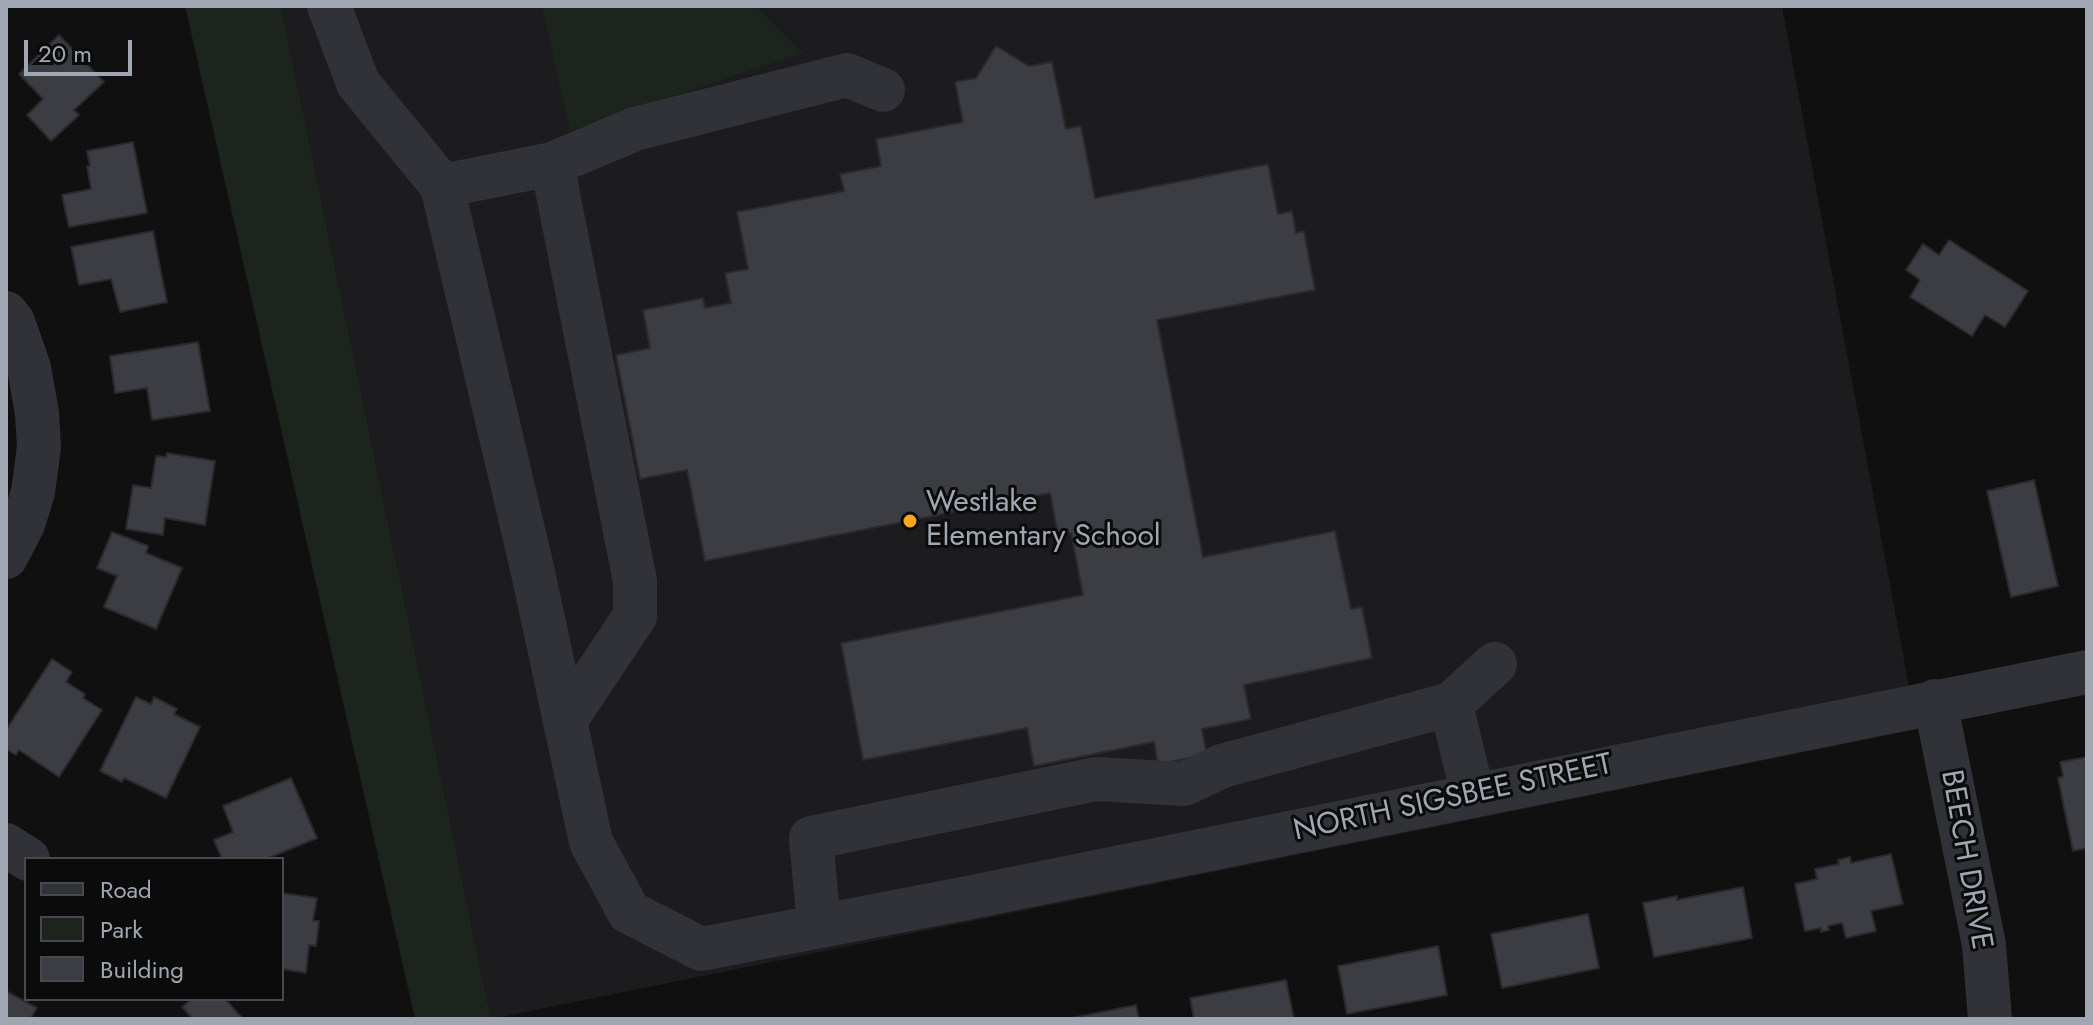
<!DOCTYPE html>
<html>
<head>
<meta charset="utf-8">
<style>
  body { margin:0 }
  #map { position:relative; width:2093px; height:1025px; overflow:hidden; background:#101011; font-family:Jost,sans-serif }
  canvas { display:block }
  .frame { position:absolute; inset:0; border:8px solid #a0a7b3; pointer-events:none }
  .legend { position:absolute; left:24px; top:857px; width:260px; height:144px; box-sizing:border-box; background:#0b0b0c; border:2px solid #47494f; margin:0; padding:10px 14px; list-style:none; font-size:24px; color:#a0a7b3 }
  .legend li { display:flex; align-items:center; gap:16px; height:40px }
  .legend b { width:40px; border:2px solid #47494f }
  .scale { position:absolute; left:24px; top:40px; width:108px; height:36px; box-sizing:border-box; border:4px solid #a0a7b3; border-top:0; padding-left:10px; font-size:24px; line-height:28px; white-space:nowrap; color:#a0a7b3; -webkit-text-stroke:6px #0b0b0c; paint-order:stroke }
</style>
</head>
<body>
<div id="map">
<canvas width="2093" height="1025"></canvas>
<div class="frame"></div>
<ul class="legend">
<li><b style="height:10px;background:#313237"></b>Road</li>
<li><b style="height:22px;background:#1c241d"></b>Park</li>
<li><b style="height:22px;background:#3c3d42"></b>Building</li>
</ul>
<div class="scale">20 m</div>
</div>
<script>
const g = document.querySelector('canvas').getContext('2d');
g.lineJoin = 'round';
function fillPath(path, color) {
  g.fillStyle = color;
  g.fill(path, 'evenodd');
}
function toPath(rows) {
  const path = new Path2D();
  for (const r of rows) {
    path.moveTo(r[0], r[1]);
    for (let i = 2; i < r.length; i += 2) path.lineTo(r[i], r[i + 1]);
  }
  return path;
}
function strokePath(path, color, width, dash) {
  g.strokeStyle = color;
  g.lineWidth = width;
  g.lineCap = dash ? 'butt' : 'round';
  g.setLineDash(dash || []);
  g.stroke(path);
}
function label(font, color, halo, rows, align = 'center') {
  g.font = font + ' Jost,sans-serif';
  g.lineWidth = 6;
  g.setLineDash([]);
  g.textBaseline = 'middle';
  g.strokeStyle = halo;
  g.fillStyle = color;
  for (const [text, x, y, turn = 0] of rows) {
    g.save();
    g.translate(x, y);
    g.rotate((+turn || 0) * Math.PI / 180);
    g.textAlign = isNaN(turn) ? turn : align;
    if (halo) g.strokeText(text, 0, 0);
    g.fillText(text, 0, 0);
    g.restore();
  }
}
const built = toPath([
  [281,6,1782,6,1917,729,491,1019]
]);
const green = toPath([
  [185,6,281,6,491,1019,415,1019],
  [542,6,755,6,803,53,570,131]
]);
const building = toPath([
  [59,35,104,82,74,110,79,115,51,141,27,115,43,99,19,74,59,35],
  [996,46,1029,66,1052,62,1066,129,1081,126,1095,198,1268,164,1278,214,1292,211,1296,233,1304,231,1315,290,1157,320,1203,557,1335,531,1351,609,1362,607,1372,658,1244,685,1251,719,1202,729,1207,755,1158,764,1154,742,1034,766,1027,728,863,760,841,643,1083,595,1071,533,1058,535,1050,493,705,561,687,470,640,479,616,355,650,348,643,310,703,298,705,308,731,303,725,273,748,269,737,212,844,191,840,174,881,166,876,139,963,122,955,82,976,78,996,46],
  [133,142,147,213,69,227,62,195,91,189,87,166,90,166,87,151,133,142],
  [153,231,167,302,120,312,111,279,79,285,71,247,153,231],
  [1949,240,2028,291,2005,327,1985,315,1972,336,1910,297,1920,280,1906,270,1923,244,1939,255,1949,240],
  [198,342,210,411,152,420,147,388,115,393,110,356,198,342],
  [167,453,215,461,205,525,165,518,163,535,126,529,133,485,151,488,156,456,166,457,167,453],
  [2034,480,2058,586,2011,597,1987,491,2034,480],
  [112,532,148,546,146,553,182,568,156,629,104,607,117,576,97,568,112,532],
  [52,659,72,672,66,682,85,694,83,698,102,710,59,777,19,750,16,755,6,749,6,730,52,659],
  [136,697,151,704,154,697,177,709,174,714,200,727,166,798,124,778,122,782,100,771,136,697],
  [2087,757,2087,848,2073,851,2058,778,2063,776,2060,762,2087,757],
  [291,778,317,838,266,859,222,859,214,840,233,832,223,806,291,778],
  [1891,854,1903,904,1871,911,1876,931,1846,938,1842,923,1828,926,1829,930,1821,932,1821,928,1805,931,1795,884,1817,879,1815,869,1839,864,1838,860,1850,857,1851,863,1891,854],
  [1743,887,1752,938,1654,957,1643,903,1677,896,1677,900,1743,887],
  [282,893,317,898,313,921,319,921,316,946,309,945,306,973,282,969,282,893],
  [1588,914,1599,968,1502,988,1491,934,1588,914],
  [1438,946,1447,995,1347,1014,1338,966,1438,946],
  [1286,980,1294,1019,1194,1019,1190,998,1286,980],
  [6,991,37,1008,30,1019,6,1019,6,991],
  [192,999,225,999,243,1019,193,1019,182,1007,192,999],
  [1136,1005,1139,1019,1067,1019,1136,1005]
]);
const minor = toPath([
  [329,6,358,83,442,186,532,568,591,842,629,912,701,949,962,899,2087,672],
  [552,164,635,129,847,75,883,90],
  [442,186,552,164,635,581,635,616,565,721],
  [6,313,13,322,29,368,37,413,39,447,33,492,23,524,6,557],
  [1935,701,1984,945,1990,1019],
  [1451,704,1495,664],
  [6,845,28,859],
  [819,925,811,838,1096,779,1184,784,1222,766,1451,704,1473,796]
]);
const markers = [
  [910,521,8,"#fba71e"]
];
const poiNames = [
  ["Westlake",926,504],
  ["Elementary School",926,538]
];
const streetNames = [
  ["NORTH SIGSBEE STREET",1453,799,-12],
  ["BEECH DRIVE",1965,860,80]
];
fillPath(built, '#1c1c1e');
fillPath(green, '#1c241d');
fillPath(building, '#3c3d42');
strokePath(building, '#2a2a2e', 2);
strokePath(minor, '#313237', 44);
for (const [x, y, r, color] of markers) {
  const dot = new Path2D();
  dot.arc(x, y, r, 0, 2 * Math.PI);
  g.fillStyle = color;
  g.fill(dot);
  strokePath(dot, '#0b0b0c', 3);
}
label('30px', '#a0a7b3', '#0b0b0c', poiNames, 'left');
label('30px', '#a0a7b3', '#0b0b0c', streetNames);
</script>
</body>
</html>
